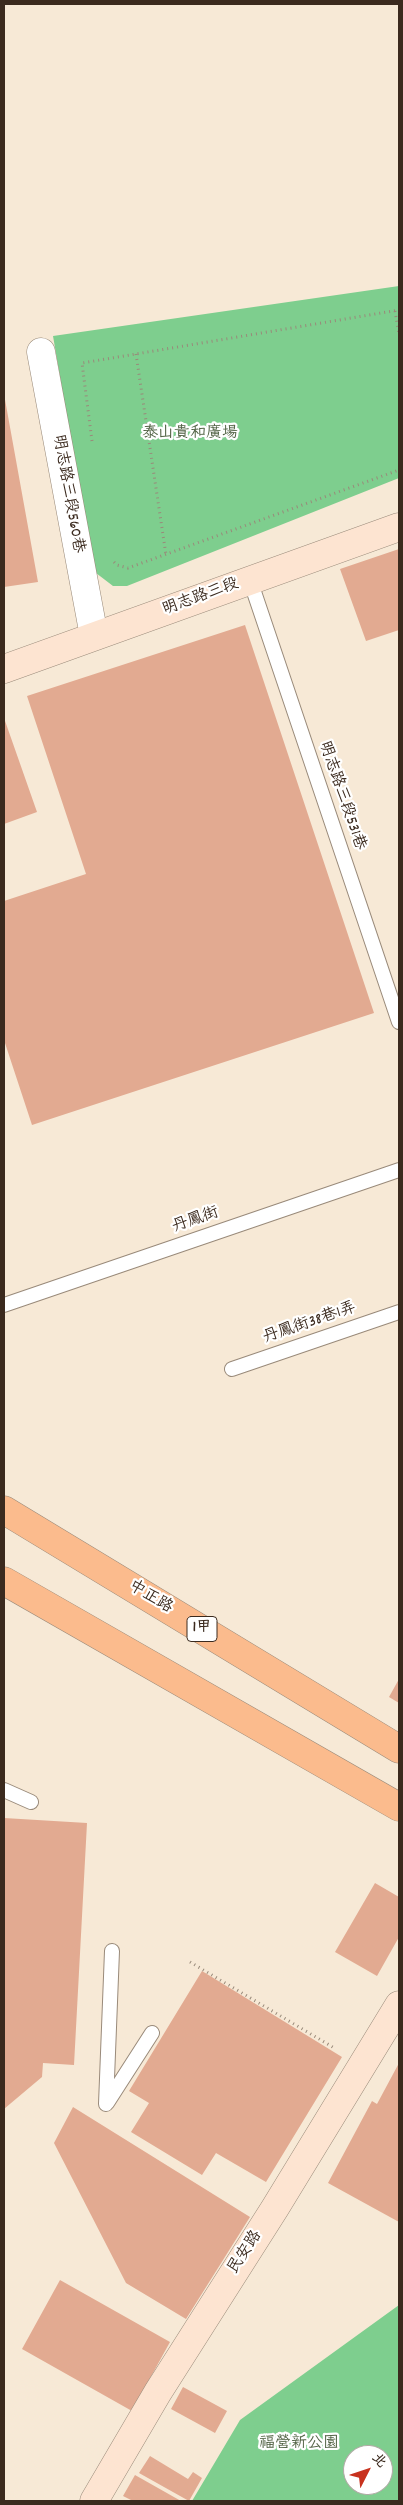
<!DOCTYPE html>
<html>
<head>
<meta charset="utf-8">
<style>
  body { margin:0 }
  #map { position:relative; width:403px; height:2505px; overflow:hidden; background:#f7e9d6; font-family:Dekko,"LXGW WenKai TC",sans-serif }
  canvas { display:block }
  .frame { position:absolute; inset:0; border:5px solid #3b2a1e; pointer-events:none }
  .north { position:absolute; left:343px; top:2445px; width:50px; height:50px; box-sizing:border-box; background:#fff; border:1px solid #b1aaa5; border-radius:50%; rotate:49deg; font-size:14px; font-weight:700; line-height:20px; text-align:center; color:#3b2a1e }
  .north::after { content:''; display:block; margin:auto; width:18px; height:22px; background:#c8321e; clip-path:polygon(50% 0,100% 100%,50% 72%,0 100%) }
</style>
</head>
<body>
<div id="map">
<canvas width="403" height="2505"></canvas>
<div class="frame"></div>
<div class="north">北</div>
</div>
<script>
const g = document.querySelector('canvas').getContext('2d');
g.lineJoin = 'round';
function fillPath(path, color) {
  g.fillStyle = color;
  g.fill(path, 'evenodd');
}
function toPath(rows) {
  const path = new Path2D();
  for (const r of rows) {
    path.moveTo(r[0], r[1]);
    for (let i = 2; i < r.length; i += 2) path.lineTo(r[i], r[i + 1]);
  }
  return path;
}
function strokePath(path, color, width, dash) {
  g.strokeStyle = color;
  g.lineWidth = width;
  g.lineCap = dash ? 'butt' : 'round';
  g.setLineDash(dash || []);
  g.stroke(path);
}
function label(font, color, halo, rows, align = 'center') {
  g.font = font + ' Dekko,"LXGW WenKai TC",sans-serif';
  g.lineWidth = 4.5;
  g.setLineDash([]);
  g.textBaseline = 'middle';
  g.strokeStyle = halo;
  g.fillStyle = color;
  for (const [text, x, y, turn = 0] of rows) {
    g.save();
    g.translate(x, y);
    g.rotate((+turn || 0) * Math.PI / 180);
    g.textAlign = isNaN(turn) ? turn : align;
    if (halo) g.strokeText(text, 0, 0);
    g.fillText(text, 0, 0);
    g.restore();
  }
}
const green = toPath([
  [399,286,399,478,127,586,113,586,96,573,92,563,53,336],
  [399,2305,399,2501,192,2501,240,2420],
  [353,2455,383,2455,383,2485,353,2485]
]);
const building = toPath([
  [4,394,38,582,4,587],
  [399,549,399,630,366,641,340,569],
  [245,625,374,1013,32,1125,4,1040,4,901,86,874,27,696],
  [4,718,37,812,4,824],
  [399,1679,399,1703,389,1697],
  [4,1818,87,1823,74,2065,43,2063,42,2077,4,2109],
  [375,1883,399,1897,399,1937,377,1976,335,1952],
  [202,1971,342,2057,266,2182,216,2153,202,2175,131,2132,149,2103,129,2091],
  [399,2063,399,2222,328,2183,372,2101,377,2104],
  [73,2107,250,2217,186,2319,126,2283,54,2143],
  [60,2280,170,2342,132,2411,22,2349],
  [183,2387,227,2411,215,2433,171,2409],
  [150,2456,188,2479,193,2472,202,2478,189,2501,139,2473],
  [135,2475,181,2501,133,2501,123,2496]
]);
const path = toPath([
  [395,311,399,334],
  [136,354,166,555],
  [92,441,82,363,399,310],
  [114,562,117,565,128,568,399,470],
  [190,1962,336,2049]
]);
const lane = toPath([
  [250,580,399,1022],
  [4,1305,399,1170],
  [232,1369,399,1312],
  [4,1790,31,1802],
  [107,2103,152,2033],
  [106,2104,112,1951]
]);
const street = toPath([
  [41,352,94,636]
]);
const secondary = toPath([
  [4,669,399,527],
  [94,2501,158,2392,275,2208,399,2005]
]);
const primary = toPath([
  [4,1510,399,1749],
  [4,1581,399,1807]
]);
const shields = [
  [202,1629,30]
];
const shieldNames = [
  ["1甲",202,1629]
];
const parkNames = [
  ["泰山貴和廣場",190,435],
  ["福營新公園",299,2445]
];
const streetNames = [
  ["明志路三段560巷",67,494,80],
  ["明志路三段",201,598,-20],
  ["明志路三段531巷",341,796,71],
  ["丹鳳街",196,1221,-19],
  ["丹鳳街38巷1弄",310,1324,-19],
  ["中正路",150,1598,31],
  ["民安路",246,2253,-57]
];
fillPath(green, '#7ece8e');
fillPath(building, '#e2aa91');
strokePath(lane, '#998a7a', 16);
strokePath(street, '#998a7a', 29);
strokePath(secondary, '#998a7a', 29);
strokePath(primary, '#998a7a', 29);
strokePath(path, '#998a7a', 3, [1, 4]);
strokePath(lane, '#fff', 14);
strokePath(street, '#fff', 28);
strokePath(secondary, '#fde4d1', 28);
strokePath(primary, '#fbbb8d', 28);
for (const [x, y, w] of shields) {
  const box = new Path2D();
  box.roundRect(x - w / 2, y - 12.5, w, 25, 4);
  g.fillStyle = '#fff';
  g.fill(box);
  strokePath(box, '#3b2a1e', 1);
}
label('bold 15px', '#3b2a1e', null, shieldNames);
label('16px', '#526345', '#fff', parkNames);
label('16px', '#3b2a1e', '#fff', streetNames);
</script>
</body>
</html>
